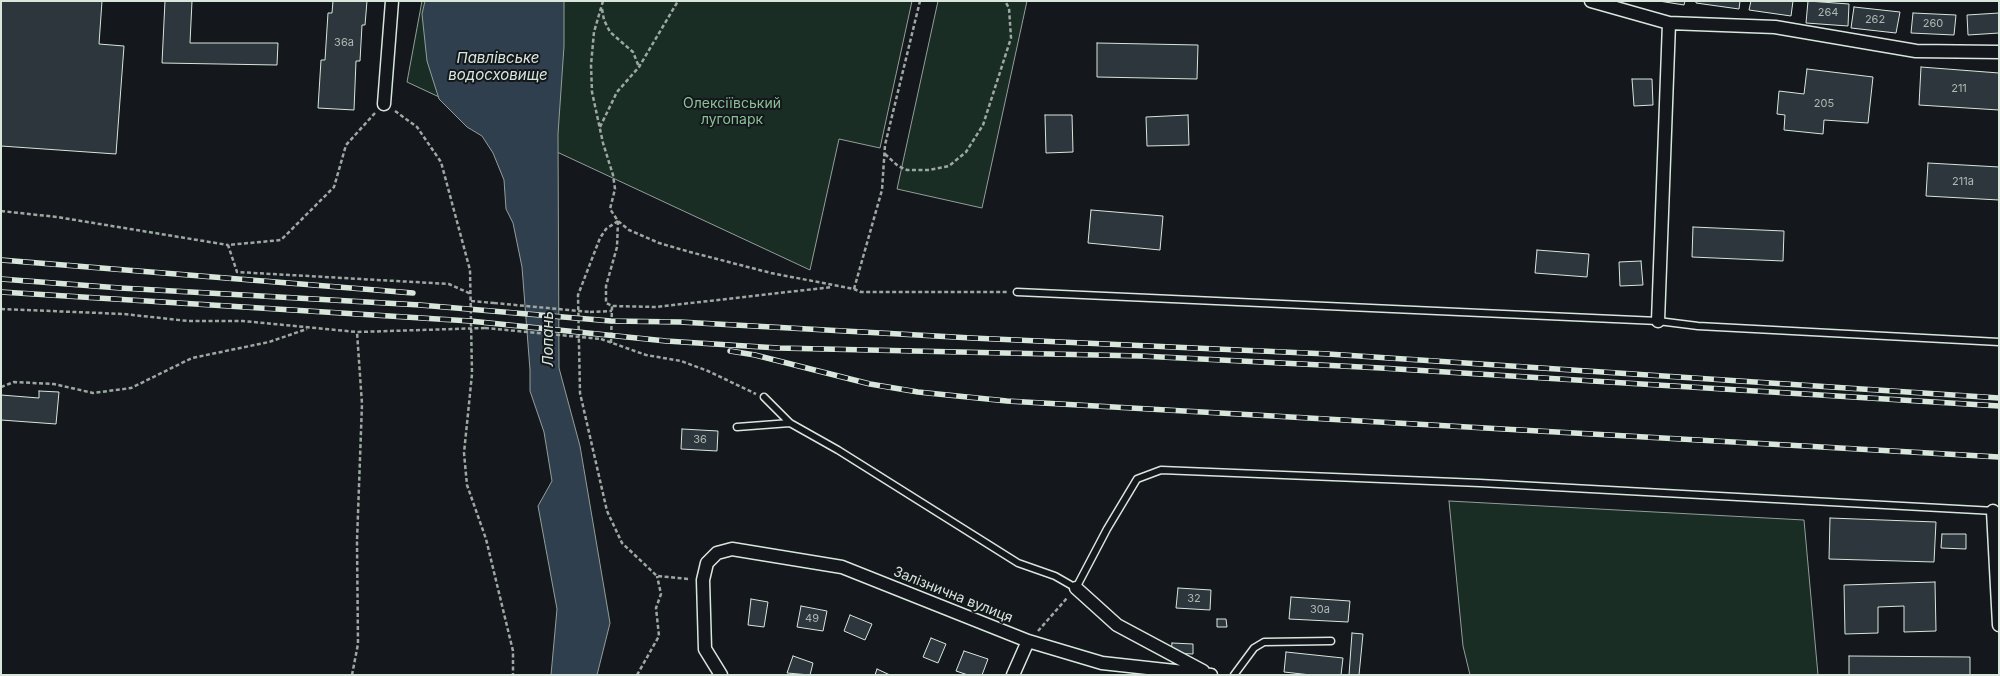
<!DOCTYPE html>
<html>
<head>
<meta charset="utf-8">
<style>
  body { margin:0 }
  #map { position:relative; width:2000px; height:676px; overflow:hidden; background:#14181c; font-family:Inter,sans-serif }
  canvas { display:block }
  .frame { position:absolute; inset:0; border:2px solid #d8e6dc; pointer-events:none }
</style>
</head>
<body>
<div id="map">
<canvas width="2000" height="676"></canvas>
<div class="frame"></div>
</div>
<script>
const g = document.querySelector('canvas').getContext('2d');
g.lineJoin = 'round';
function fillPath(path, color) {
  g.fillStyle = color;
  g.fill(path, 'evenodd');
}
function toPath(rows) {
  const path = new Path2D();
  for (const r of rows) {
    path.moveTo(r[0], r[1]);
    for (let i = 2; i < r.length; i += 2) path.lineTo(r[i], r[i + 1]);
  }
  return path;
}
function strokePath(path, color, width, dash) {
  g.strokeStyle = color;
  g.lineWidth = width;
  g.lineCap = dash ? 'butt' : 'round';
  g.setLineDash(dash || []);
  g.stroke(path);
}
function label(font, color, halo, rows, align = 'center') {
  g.font = font + ' Inter,sans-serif';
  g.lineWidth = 4;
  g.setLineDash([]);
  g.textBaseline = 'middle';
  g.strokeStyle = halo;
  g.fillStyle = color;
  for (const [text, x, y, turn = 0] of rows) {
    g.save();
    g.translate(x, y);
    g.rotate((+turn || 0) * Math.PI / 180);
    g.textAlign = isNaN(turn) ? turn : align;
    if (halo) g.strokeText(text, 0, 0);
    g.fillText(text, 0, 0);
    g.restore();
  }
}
const green = toPath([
  [422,1,912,1,880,148,839,139,810,270,407,82,422,1],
  [938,1,1027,1,982,208,897,189,938,1],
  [1449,501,1804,520,1818,675,1470,675,1463,646,1449,501]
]);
const water = toPath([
  [425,1,564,1,564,46,558,134,559,368,580,446,610,623,597,675,551,675,557,609,538,506,552,481,544,432,530,391,530,370,522,267,513,223,506,209,504,180,493,153,482,136,467,127,439,99,427,61,422,14,425,1]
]);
const building = toPath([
  [1,1,102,1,99,44,124,46,116,154,1,146,1,1],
  [165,1,192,1,190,43,278,43,277,65,162,63,165,1],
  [333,1,367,1,365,25,362,25,360,61,356,61,354,110,318,108,321,60,325,60,328,13,332,13,333,1],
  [1659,1,1685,1,1684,5,1659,1],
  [1696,1,1740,1,1739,9,1696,3,1696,1],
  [1751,1,1793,1,1791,16,1749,10,1751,1],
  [1808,1,1849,4,1848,26,1806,23,1808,1],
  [1854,7,1900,12,1896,33,1851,28,1854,7],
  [1913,13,1956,15,1954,35,1911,33,1913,13],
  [1999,13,1999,33,1968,35,1967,15,1999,13],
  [1097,43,1198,45,1197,79,1097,77,1097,43],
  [1921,67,1999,73,1999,110,1919,105,1921,67],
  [1807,69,1873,77,1868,123,1824,120,1823,134,1784,130,1785,115,1777,114,1779,91,1804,94,1807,69],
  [1632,79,1652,79,1653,105,1634,106,1632,79],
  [1045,115,1072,115,1073,152,1046,153,1045,115],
  [1188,115,1189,145,1147,146,1146,117,1188,115],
  [1928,163,1999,167,1999,200,1926,196,1928,163],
  [1091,210,1163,216,1160,250,1088,243,1091,210],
  [1693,227,1784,231,1783,261,1692,257,1693,227],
  [1537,250,1589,254,1587,277,1535,273,1537,250],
  [1641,261,1643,285,1620,286,1619,262,1641,261],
  [39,391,59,392,56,424,1,420,1,395,39,398,39,391],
  [682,429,718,431,717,451,681,449,682,429],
  [1830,518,1936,522,1934,562,1829,559,1830,518],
  [1942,534,1966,534,1966,549,1941,548,1942,534],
  [1935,582,1936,631,1904,632,1904,606,1878,607,1878,633,1845,634,1844,585,1935,582],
  [1178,588,1211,590,1210,610,1176,608,1178,588],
  [1291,597,1350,601,1348,622,1289,619,1291,597],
  [751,599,768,602,764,627,748,625,751,599],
  [801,606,827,611,823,631,797,627,801,606],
  [850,615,872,624,865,640,844,631,850,615],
  [1217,619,1226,619,1227,627,1217,627,1217,619],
  [1352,633,1363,634,1359,675,1349,675,1352,633],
  [931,638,946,644,938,663,923,657,931,638],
  [1172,643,1193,644,1193,654,1171,653,1172,643],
  [964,651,988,659,982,675,968,675,956,671,964,651],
  [1286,652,1343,658,1341,675,1311,675,1284,672,1286,652],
  [793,656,813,663,810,675,787,673,793,656],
  [1849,656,1970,657,1970,675,1849,675,1849,656],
  [877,669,890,675,875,675,877,669]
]);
const path = toPath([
  [603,1,594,32,591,65,592,92,603,143,613,175,615,189,610,209,618,221,629,230,659,243,690,252,771,273,854,289,861,292,1007,292],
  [602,9,604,20,610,32,633,52,639,67],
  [395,111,417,127,441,162,470,270,472,374,464,453,467,485,486,539,513,651,513,675],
  [375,113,346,145,334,187,281,240,228,245,237,272,449,284,471,294],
  [600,127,617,92,639,67,678,1],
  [885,154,898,166,907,170,929,170,949,166,966,152,983,125,1011,38,1009,8,1005,1],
  [1,211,57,217,228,245],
  [618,221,606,229,600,238,578,295,580,393,607,511,622,543,657,576,689,579],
  [618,221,617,247,606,286,606,303,612,306,656,307,832,287],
  [854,289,882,190,885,145,920,1],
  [471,301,494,303],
  [1,309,124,314,188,321,243,321,357,332,485,328],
  [590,312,612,311],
  [601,339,646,355,681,361,708,371,756,394],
  [611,343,612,306],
  [1,387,14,382,54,384,93,393,131,388,192,358,269,342,307,329],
  [1038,631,1067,598],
  [352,675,358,644,357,541,362,404,357,332],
  [637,675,659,636,656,608,661,594,657,576]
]);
const service = toPath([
  [1017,292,1658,321,1698,326,1999,342],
  [764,397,790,423,838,450,1018,563,1055,576,1076,588,1107,529,1137,479,1161,470,1480,483,1995,511],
  [737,427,790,423],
  [1234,675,1254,648,1264,642,1331,641]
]);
const minor = toPath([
  [1591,1,1669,23,1775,27,1916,51,1999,52],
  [384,104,392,1],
  [1658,321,1669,23],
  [1993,511,1999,625],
  [1076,588,1117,625,1203,671],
  [721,675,705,649,703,580,707,563,717,553,732,549,842,567,1028,641,1102,663,1211,675],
  [1013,675,1028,641]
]);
const rail = toPath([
  [1,260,413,293],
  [1,279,120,288,420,305,611,321,680,322,972,338,1328,354,1999,398],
  [1,292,470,321,666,341,778,348,1141,356,1381,368,1999,406],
  [730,351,755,355,870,384,918,392,1007,401,1999,457]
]);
const pathBridge = toPath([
  [494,303,590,312],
  [485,328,601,339]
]);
const numberNames = [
  ["264",1828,13],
  ["262",1875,20],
  ["260",1933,24],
  ["36а",344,43],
  ["211",1959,89],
  ["205",1824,104],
  ["211а",1963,182],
  ["36",700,440],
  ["32",1194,599],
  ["30а",1320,610],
  ["49",812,619]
];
const parkNames = [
  ["Олексіївський",732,104],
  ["лугопарк",732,120]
];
const streetNames = [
  ["Залізнична вулиця",953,595,22]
];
const waterNames = [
  ["Павлівське",498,58],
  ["водосховище",498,75],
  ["Лопань",548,339,-90]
];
fillPath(green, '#1a2d24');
strokePath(green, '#939e99', 1);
fillPath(water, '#2f3f4d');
strokePath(water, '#939e99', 1);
fillPath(building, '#2c363c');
strokePath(building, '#d8e6dc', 1);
strokePath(service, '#d8e6dc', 9);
strokePath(minor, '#d8e6dc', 15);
strokePath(path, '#9da8a2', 2.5, [4, 2.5]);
strokePath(service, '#14181c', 6);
strokePath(minor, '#14181c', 12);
strokePath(rail, '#d8e6dc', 5.5);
strokePath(rail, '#14181c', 4, [11]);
strokePath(pathBridge, '#9da8a2', 2.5, [4, 2.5]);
label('11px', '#adbab4', null, numberNames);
label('14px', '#8ac095', '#14181c', parkNames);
label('14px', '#d8e6dc', '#14181c', streetNames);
label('italic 15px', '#d8e6dc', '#14181c', waterNames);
</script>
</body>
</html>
